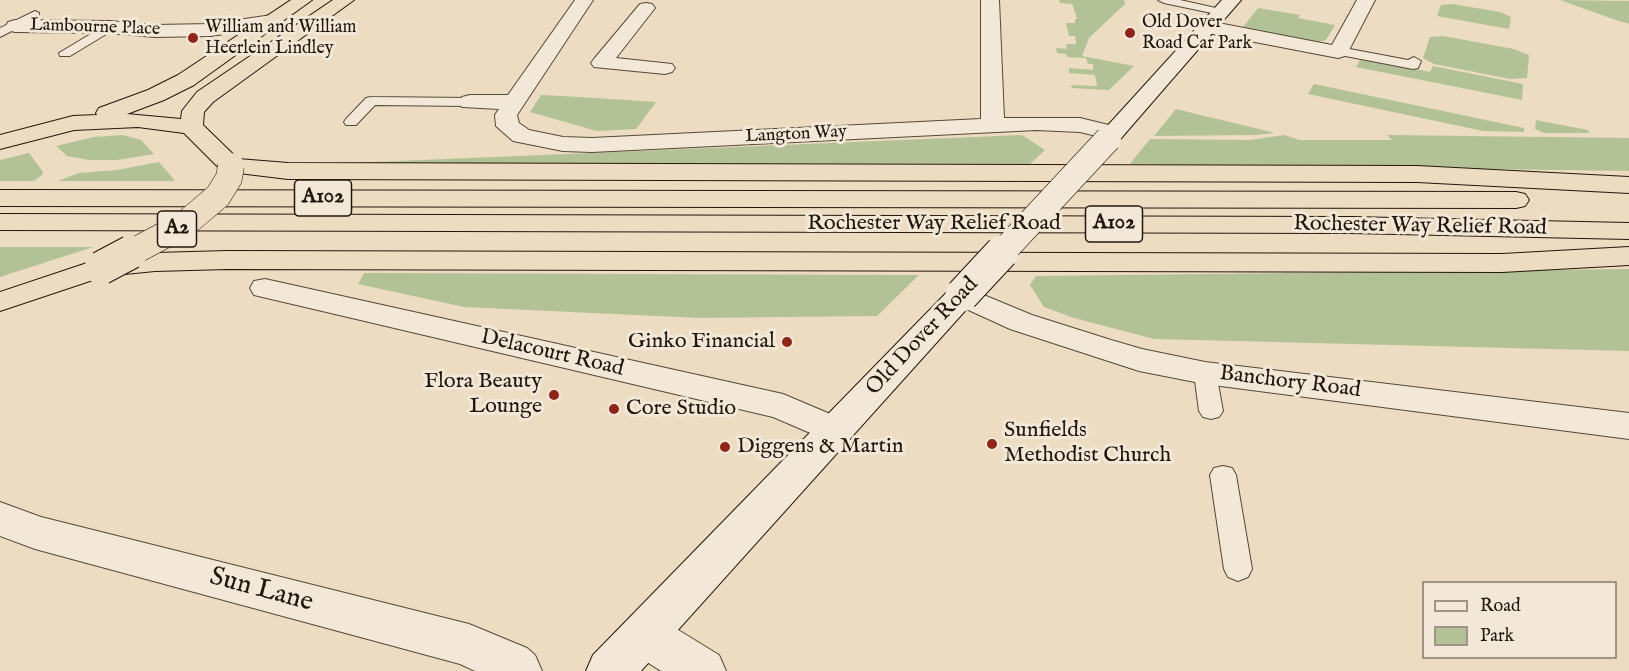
<!DOCTYPE html>
<html>
<head>
<meta charset="utf-8">
<style>
  body { margin:0 }
  #map { position:relative; width:1629px; height:671px; overflow:hidden; background:#ecdcc1; font-family:"IM FELL English",serif }
  canvas { display:block }
  .legend { position:absolute; left:1422px; top:581px; width:195px; height:78px; box-sizing:border-box; background:#f3e8d7; border:2px solid #a09486; margin:0; padding:8px 10px; list-style:none; font-size:18px; color:#24160c }
  .legend li { display:flex; align-items:center; gap:12px; height:30px }
  .legend b { width:30px; border:2px solid #a09486 }
</style>
</head>
<body>
<div id="map">
<canvas width="1629" height="671"></canvas>
<ul class="legend">
<li><b style="height:8px;background:#f3e8d7"></b>Road</li>
<li><b style="height:16px;background:#b3c296"></b>Park</li>
</ul>
</div>
<script>
const g = document.querySelector('canvas').getContext('2d');
g.lineJoin = 'round';
function fillPath(path, color) {
  g.fillStyle = color;
  g.fill(path, 'evenodd');
}
function toPath(rows) {
  const path = new Path2D();
  for (const r of rows) {
    path.moveTo(r[0], r[1]);
    for (let i = 2; i < r.length; i += 2) path.lineTo(r[i], r[i + 1]);
  }
  return path;
}
function strokePath(path, color, width, dash) {
  g.strokeStyle = color;
  g.lineWidth = width;
  g.lineCap = dash ? 'butt' : 'round';
  g.setLineDash(dash || []);
  g.stroke(path);
}
function label(font, color, halo, rows, align = 'center') {
  g.font = font + ' "IM FELL English",serif';
  g.lineWidth = 6;
  g.setLineDash([]);
  g.textBaseline = 'middle';
  g.strokeStyle = halo;
  g.fillStyle = color;
  for (const [text, x, y, turn = 0] of rows) {
    g.save();
    g.translate(x, y);
    g.rotate((+turn || 0) * Math.PI / 180);
    g.textAlign = isNaN(turn) ? turn : align;
    if (halo) g.strokeText(text, 0, 0);
    g.fillText(text, 0, 0);
    g.restore();
  }
}
const green = toPath([
  [1059,0,1124,0,1125,4,1089,38,1082,56,1134,66,1109,90,1072,88,1071,85,1097,86,1095,75,1069,73,1069,68,1093,70,1093,64,1088,64,1086,58,1067,57,1066,54,1057,53,1056,48,1067,49,1066,44,1076,44,1075,36,1069,36,1066,23,1075,23,1075,19,1077,19,1075,12,1072,4,1060,3],
  [1560,0,1629,1,1629,24,1613,19],
  [1452,4,1500,12,1511,17,1509,29,1437,16,1441,5],
  [1258,8,1300,15,1298,18,1335,25,1326,40,1317,42,1243,27],
  [1443,36,1514,49,1529,55,1527,78,1510,79,1434,64,1423,58,1430,37],
  [1361,58,1430,72,1433,66,1523,84,1522,100,1356,67],
  [1314,84,1524,128,1524,132,1483,131,1308,94],
  [541,95,580,97,656,102,636,129,597,131,530,112],
  [1176,109,1275,133,1256,135,1154,136],
  [1536,120,1588,130,1589,133,1544,133,1535,129],
  [123,135,141,140,154,154,118,160,89,160,67,156,56,146,94,137],
  [1022,135,1045,150,1030,164,350,163],
  [1284,135,1300,140,1392,140,1387,135,1629,138,1629,171,1130,164,1150,139,1250,140],
  [29,153,43,172,42,175,34,181,0,181,0,160],
  [159,162,175,181,58,181,79,173,117,170],
  [0,247,93,247,0,277],
  [1629,269,1629,351,1154,339,1074,318,1044,307,1030,285,1036,276],
  [364,273,919,275,877,316,700,318,464,307,358,284]
]);
const service = toPath([
  [1158,0,1180,0,1225,10,1227,12,1221,15,1164,3,1158,0],
  [35,11,39,13,39,17,0,37,0,28,35,11],
  [109,23,115,27,113,30,70,56,60,56,59,53,109,23],
  [1339,47,1408,60,1414,57,1421,61,1418,68,1413,69,1335,54,1333,51,1335,48,1339,47],
  [371,97,470,98,477,102,470,106,375,105,356,125,346,125,344,122,346,119,366,98,371,97],
  [1205,366,1213,368,1216,373,1223,411,1219,417,1211,419,1203,417,1199,411,1194,373,1197,368,1205,366],
  [1223,466,1232,468,1236,475,1252,569,1248,577,1238,581,1228,577,1224,569,1210,475,1214,468,1223,466]
]);
const minor = toPath([
  [575,0,593,0,517,115,519,123,529,130,563,137,592,138,981,119,981,0,999,0,1004,118,1080,118,1121,128,1125,133,1121,138,1113,140,1080,132,1037,130,592,152,563,151,513,141,496,126,495,115,499,109,462,107,459,102,462,97,470,95,508,95,575,0],
  [1357,0,1375,0,1348,52,1345,56,1338,58,1208,33,1201,31,1199,27,1201,23,1208,21,1332,45,1357,0],
  [646,3,652,4,655,8,616,58,672,64,675,68,672,72,665,74,594,67,591,63,594,59,640,4,646,3],
  [272,15,279,17,281,21,279,25,211,36,155,37,109,33,15,32,8,30,6,26,8,22,15,20,109,21,155,25,211,24,272,15],
  [265,279,783,394,849,422,855,431,849,440,836,444,773,417,254,295,250,288,254,281,265,279],
  [962,286,1032,315,1111,340,1142,349,1205,362,1629,413,1629,439,1205,384,1139,371,1010,329,951,302,946,295,951,288,962,286],
  [0,502,41,517,469,624,527,648,535,655,542,671,475,671,460,664,35,549,0,536,0,502],
  [645,614,662,620,719,655,726,671,661,671,628,650,622,635,628,620,645,614]
]);
const secondary = toPath([
  [1222,0,1241,0,1116,144,1108,146,1100,144,1096,139,1100,134,1222,0],
  [962,286,973,288,978,295,973,302,641,671,586,671,593,655,951,288,962,286]
]);
const trunk = toPath([
  [291,0,312,0,194,85,164,100,127,114,181,119,182,111,197,92,333,0,354,0,213,102,204,112,203,125,238,159,288,163,1417,166,1629,177,1629,193,1417,182,288,179,222,171,184,133,138,127,74,130,0,149,0,135,73,116,97,115,96,113,99,108,148,90,178,75,291,0],
  [0,190,1516,192,1525,194,1529,200,1525,206,1516,208,0,206,0,190],
  [0,214,1350,217,1629,223,1629,239,1350,233,0,230,0,214],
  [1629,247,1629,265,1502,272,227,269,155,271,105,276,0,311,0,292,90,262,155,253,227,251,1502,254,1629,247]
]);
const secondaryBridgeFar1 = toPath([
  [1001,254,1108,139]
]);
const secondaryBridge = toPath([
  [962,295,1002,252]
]);
const trunkBridgeFar1 = toPath([
  [129,254,185,224,218,196,229,178,231,166]
]);
const trunkBridge = toPath([
  [101,268,131,252]
]);
const markers = [
  [1130,33,6,"#8f2418"],
  [193,38,6,"#8f2418"],
  [787,342,6,"#8f2418"],
  [554,395,6,"#8f2418"],
  [614,409,6,"#8f2418"],
  [992,444,6,"#8f2418"],
  [725,447,6,"#8f2418"]
];
const farPoinames = [
  ["Old Dover",1142,23],
  ["Road Car Park",1142,44],
  ["William and William",205,28],
  ["Heerlein Lindley",205,49]
];
const farStreetnames = [
  ["Lambourne Place",95,28,2],
  ["Langton Way",796,135,-3]
];
const shields = [
  [323,198,57],
  [1114,224,57],
  [177,229,39]
];
const shieldNames = [
  ["A102",323,198],
  ["A102",1114,224],
  ["A2",177,229]
];
const streetNames = [
  ["Rochester Way Relief Road",934,224],
  ["Rochester Way Relief Road",1420,227,1],
  ["Old Dover Road",923,337,-47],
  ["Delacourt Road",552,354,13],
  ["Banchory Road",1290,383,7]
];
const poiNames = [
  ["Ginko Financial",775,342,"right"],
  ["Flora Beauty",542,382,"right"],
  ["Lounge",542,407,"right"],
  ["Core Studio",626,409],
  ["Sunfields",1004,431],
  ["Methodist Church",1004,456],
  ["Diggens & Martin",737,447]
];
const nearStreetnames = [
  ["Sun Lane",261,591,15]
];
fillPath(green, '#b3c296');
strokePath(service, '#564839', 2);
strokePath(minor, '#564839', 2);
strokePath(secondary, '#24160c', 2);
strokePath(trunk, '#24160c', 2);
fillPath(service, '#f3e8d7');
fillPath(minor, '#f3e8d7');
fillPath(secondary, '#f3e8d7');
fillPath(trunk, '#ecdcc1');
strokePath(secondaryBridgeFar1, '#24160c', 27, []);
strokePath(secondaryBridge, '#24160c', 35, []);
strokePath(trunkBridgeFar1, '#24160c', 27, []);
strokePath(trunkBridge, '#24160c', 35, []);
strokePath(secondaryBridgeFar1, '#f3e8d7', 26);
strokePath(secondaryBridge, '#f3e8d7', 33);
strokePath(trunkBridgeFar1, '#ecdcc1', 26);
strokePath(trunkBridge, '#ecdcc1', 33);
for (const [x, y, r, color] of markers) {
  const dot = new Path2D();
  dot.arc(x, y, r, 0, 2 * Math.PI);
  g.fillStyle = color;
  g.fill(dot);
  strokePath(dot, '#f3e8d7', 2);
}
label('18px', '#24160c', '#f3e8d7', farPoinames, 'left');
label('18px', '#24160c', '#f3e8d7', farStreetnames);
for (const [x, y, w] of shields) {
  const box = new Path2D();
  box.roundRect(x - w / 2, y - 18, w, 36, 4.5);
  g.fillStyle = '#f3e8d7';
  g.fill(box);
  strokePath(box, '#24160c', 1.5);
}
label('bold 21px', '#24160c', null, shieldNames);
label('22px', '#24160c', '#f3e8d7', streetNames);
label('22px', '#24160c', '#f3e8d7', poiNames, 'left');
label('27px', '#24160c', '#f3e8d7', nearStreetnames);
</script>
</body>
</html>
